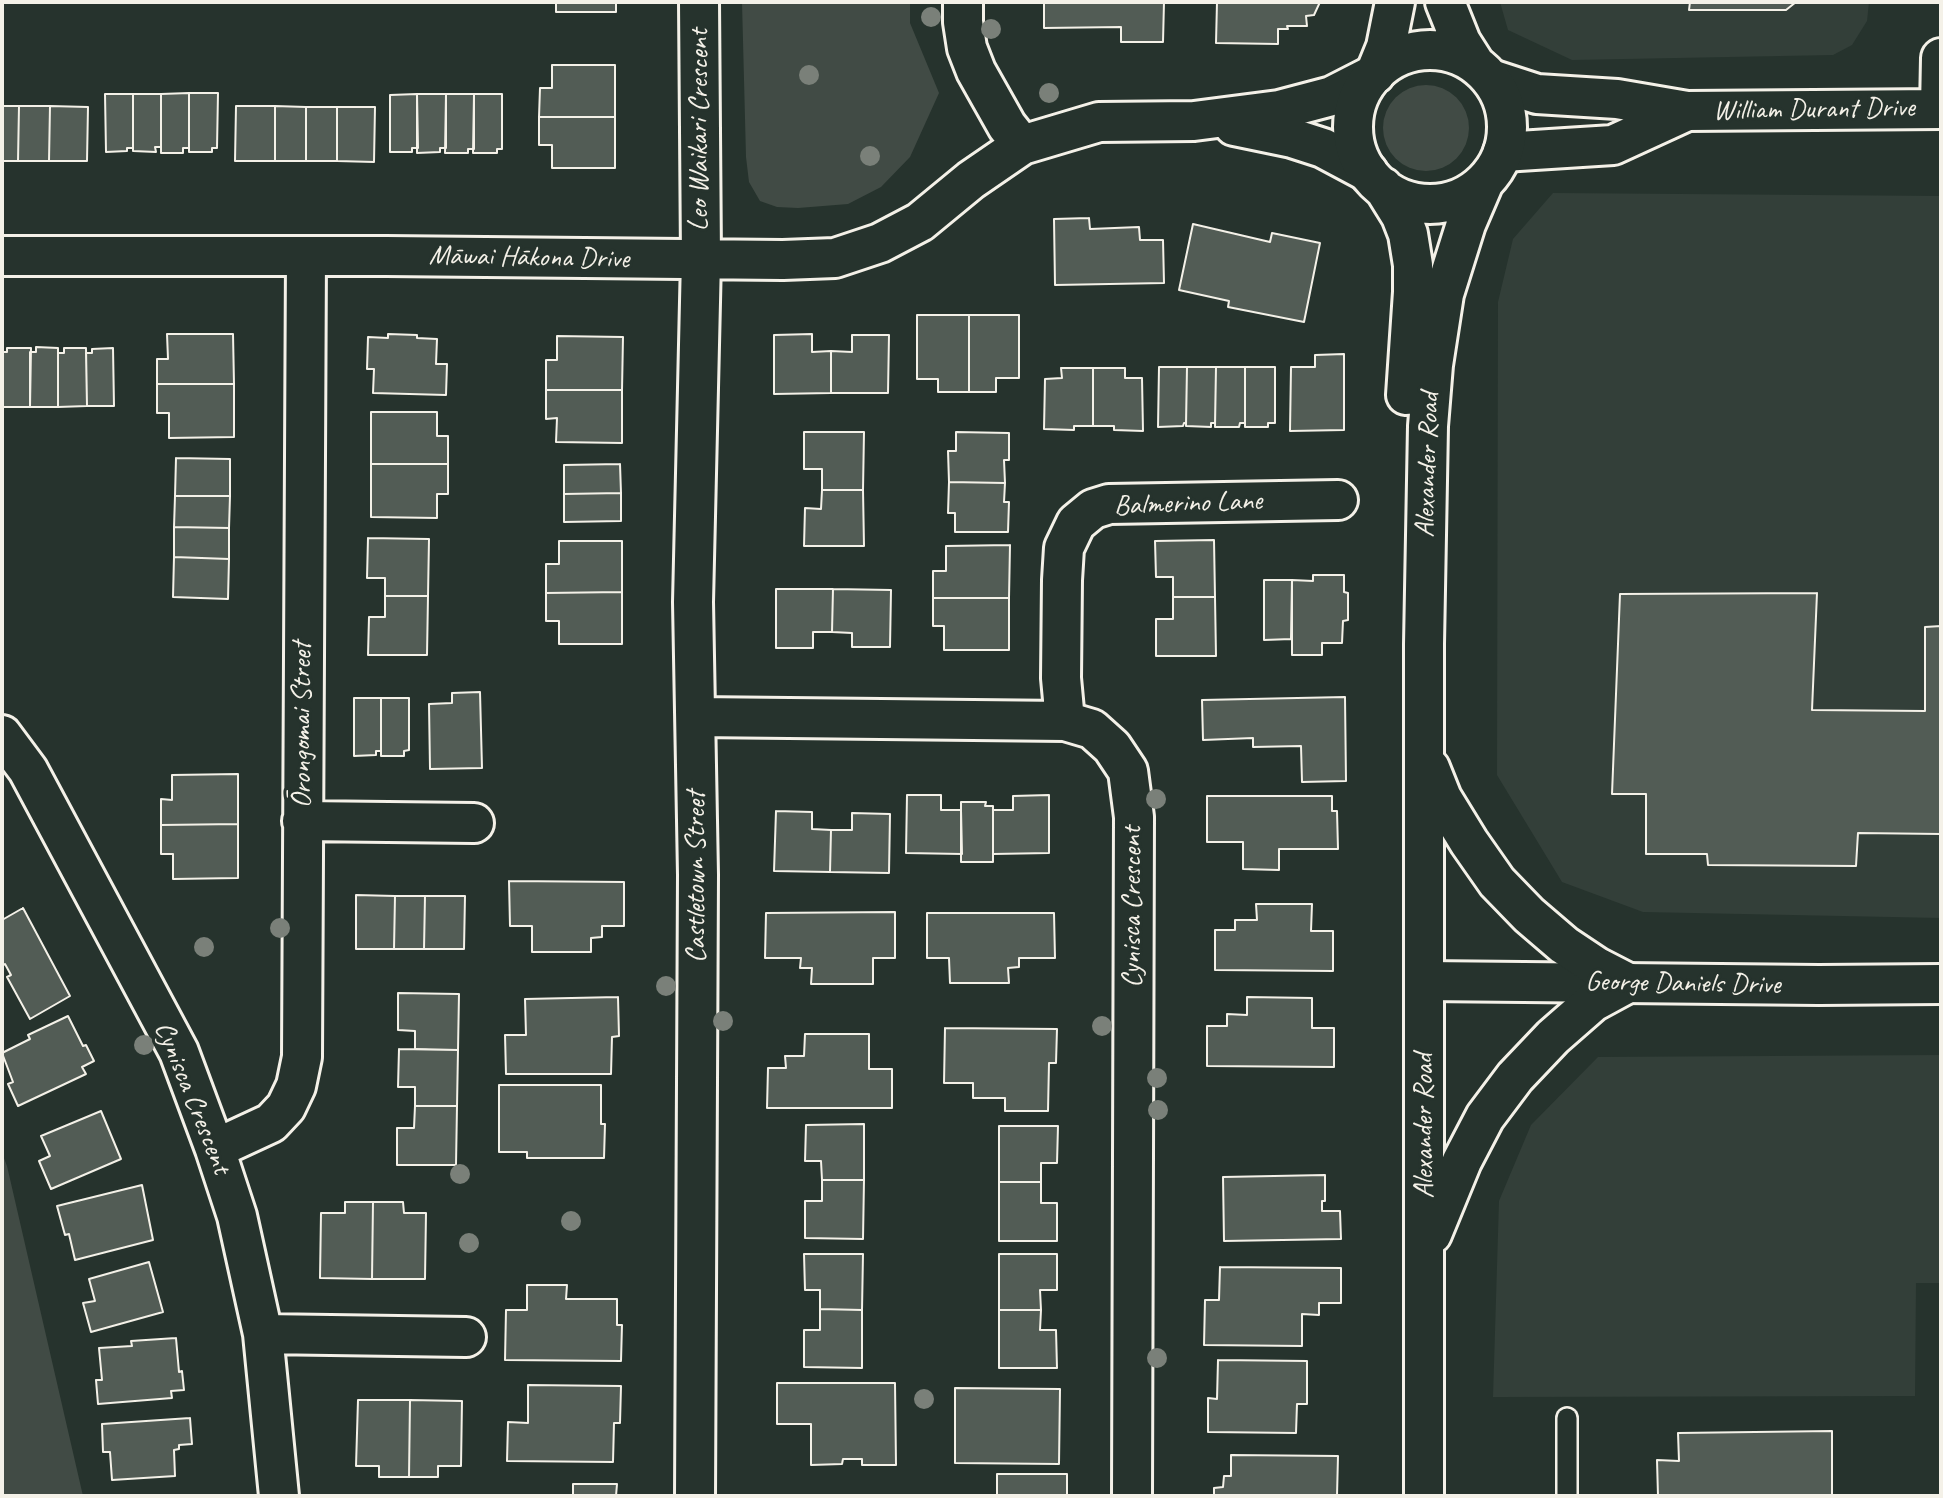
<!DOCTYPE html>
<html>
<head>
<meta charset="utf-8">
<style>
  body { margin:0 }
  #map { position:relative; width:1943px; height:1498px; overflow:hidden; background:#26332d; font-family:Caveat,sans-serif }
  canvas { display:block }
  .frame { position:absolute; inset:0; border:4px solid #f4f1e8; pointer-events:none }
</style>
</head>
<body>
<div id="map">
<canvas width="1943" height="1498"></canvas>
<div class="frame"></div>
</div>
<script>
const g = document.querySelector('canvas').getContext('2d');
g.lineJoin = 'round';
function fillPath(path, color) {
  g.fillStyle = color;
  g.fill(path, 'evenodd');
}
function toPath(rows) {
  const path = new Path2D();
  for (const r of rows) {
    if (r.length === 3) {
      path.moveTo(r[0] + r[2], r[1]);
      path.arc(r[0], r[1], r[2], 0, 2 * Math.PI);
      continue;
    }
    path.moveTo(r[0], r[1]);
    for (let i = 2; i < r.length; i += 2) path.lineTo(r[i], r[i + 1]);
  }
  return path;
}
function strokePath(path, color, width, dash) {
  g.strokeStyle = color;
  g.lineWidth = width;
  g.lineCap = dash ? 'butt' : 'round';
  g.setLineDash(dash || []);
  g.stroke(path);
}
function label(font, color, halo, rows, align = 'center') {
  g.font = font + ' Caveat,sans-serif';
  g.lineWidth = 6;
  g.setLineDash([]);
  g.textBaseline = 'middle';
  g.strokeStyle = halo;
  g.fillStyle = color;
  for (const [text, x, y, turn = 0] of rows) {
    g.save();
    g.translate(x, y);
    g.rotate((+turn || 0) * Math.PI / 180);
    g.textAlign = isNaN(turn) ? turn : align;
    if (halo) g.strokeText(text, 0, 0);
    g.fillText(text, 0, 0);
    g.restore();
  }
}
const built = toPath([
  [1500,2,1869,2,1867,21,1852,45,1833,55,1572,60,1508,30],
  [1553,193,1941,196,1941,918,1643,912,1562,882,1497,775,1498,302,1513,239],
  [1941,1055,1941,1283,1916,1283,1915,1396,1493,1397,1499,1201,1531,1125,1598,1057]
]);
const green = toPath([
  [742,2,910,2,910,23,939,93,910,157,881,187,848,204,798,208,777,207,760,201,749,182,746,157],
  [1426,128,43],
  [2,1153,7,1166,83,1496,2,1496]
]);
const building = toPath([
  [556,2,616,2,616,12,556,12,556,2],
  [1044,2,1164,2,1163,42,1121,42,1121,27,1044,28,1044,2],
  [1217,2,1320,2,1314,15,1306,16,1307,26,1287,26,1288,29,1278,29,1278,44,1216,43,1217,2],
  [1690,2,1796,2,1786,10,1689,10,1690,2],
  [552,65,615,65,615,117,539,117,540,88,552,88,552,65],
  [189,93,218,93,217,148,212,148,212,152,189,152,189,93],
  [189,93,189,148,183,148,183,153,161,153,161,94,189,93],
  [105,94,133,94,133,148,127,148,127,151,106,152,105,94],
  [133,94,161,94,161,147,155,147,156,152,133,151,133,94],
  [417,94,446,94,446,148,440,148,440,152,417,153,417,94],
  [417,94,418,148,412,148,412,152,390,152,390,95,417,94],
  [446,94,474,94,474,149,468,149,468,153,445,153,446,94],
  [474,94,502,94,502,149,497,149,497,153,473,153,474,94],
  [2,106,19,106,18,161,2,161,2,106],
  [19,106,50,106,49,161,18,161,19,106],
  [50,106,88,107,87,161,49,161,50,106],
  [236,106,275,106,275,161,235,161,236,106],
  [275,106,306,107,306,161,275,161,275,106],
  [306,107,337,107,337,161,306,161,306,107],
  [337,107,375,107,374,162,337,161,337,107],
  [539,117,615,117,615,168,552,168,552,145,539,145,539,117],
  [1089,218,1090,229,1139,227,1140,240,1163,240,1164,283,1055,285,1054,219,1089,218],
  [1193,224,1270,242,1272,233,1320,243,1304,322,1228,307,1229,301,1179,290,1193,224],
  [917,315,969,315,969,392,938,392,938,379,917,379,917,315],
  [969,315,1019,315,1019,378,996,378,996,392,969,392,969,315],
  [167,334,233,334,234,384,157,384,157,359,168,359,167,334],
  [388,334,417,335,417,338,437,339,436,364,447,364,446,395,373,393,374,369,367,369,368,337,388,338,388,334],
  [812,334,812,352,831,351,831,393,774,394,774,335,812,334],
  [852,335,889,335,888,393,831,393,831,351,852,352,852,335],
  [557,336,623,337,622,390,546,390,546,360,557,360,557,336],
  [36,347,58,348,58,407,30,407,30,352,36,352,36,347],
  [7,348,31,348,30,407,2,407,2,352,7,352,7,348],
  [64,348,86,348,87,406,58,407,58,353,64,353,64,348],
  [113,348,114,406,87,406,86,353,92,353,92,349,113,348],
  [1344,354,1344,430,1290,431,1291,367,1315,367,1315,355,1344,354],
  [1159,367,1187,367,1186,423,1184,423,1183,426,1158,427,1159,367],
  [1187,367,1216,367,1215,423,1211,423,1211,427,1186,426,1187,367],
  [1216,367,1245,367,1245,423,1240,423,1239,427,1215,427,1216,367],
  [1245,367,1275,367,1275,423,1268,423,1268,427,1245,427,1245,367],
  [1061,368,1093,368,1093,426,1074,426,1074,430,1044,429,1045,379,1062,378,1061,368],
  [1093,368,1125,368,1125,378,1142,378,1143,431,1114,430,1114,426,1093,426,1093,368],
  [157,384,234,384,234,437,169,438,169,413,157,413,157,384],
  [546,390,622,390,622,443,556,442,557,418,546,419,546,390],
  [371,412,437,412,437,436,448,436,448,464,371,464,371,412],
  [804,432,864,432,863,490,822,490,822,469,804,469,804,432],
  [956,432,1009,433,1009,460,1004,460,1005,483,949,482,948,451,956,451,956,432],
  [176,458,230,459,230,496,175,496,176,458],
  [371,464,448,464,448,494,437,494,437,518,371,517,371,464],
  [620,464,621,493,564,494,564,465,620,464],
  [949,482,1005,483,1004,502,1009,502,1008,532,955,532,955,513,948,513,949,482],
  [822,490,863,490,864,546,804,546,805,508,821,509,822,490],
  [621,493,621,521,564,522,564,494,621,493],
  [175,496,230,496,229,528,174,527,175,496],
  [174,527,229,528,229,559,174,557,174,527],
  [368,538,429,539,428,596,385,596,385,578,367,578,368,538],
  [1214,540,1215,597,1173,597,1173,577,1156,577,1155,541,1214,540],
  [559,541,622,541,622,592,546,593,546,564,559,564,559,541],
  [1010,545,1009,598,933,598,933,571,946,571,946,546,1010,545],
  [174,557,229,559,228,599,173,597,174,557],
  [1313,575,1344,575,1344,592,1348,593,1348,620,1343,621,1342,643,1322,643,1322,655,1292,655,1292,580,1313,581,1313,575],
  [1264,580,1292,580,1291,639,1264,640,1264,580],
  [776,589,833,589,832,632,813,632,813,648,776,648,776,589],
  [833,589,891,590,890,647,852,647,852,633,832,632,833,589],
  [622,592,622,644,559,644,559,621,546,621,546,593,622,592],
  [1817,593,1812,710,1925,711,1925,627,1941,626,1941,834,1858,833,1856,866,1708,865,1707,854,1646,854,1646,794,1612,794,1620,594,1817,593],
  [385,596,428,596,427,655,368,655,369,617,385,617,385,596],
  [1173,597,1215,597,1216,656,1156,656,1156,619,1173,619,1173,597],
  [933,598,1009,598,1009,650,944,650,944,626,933,626,933,598],
  [480,692,482,768,430,769,429,704,452,703,452,693,480,692],
  [1345,697,1346,781,1302,782,1301,746,1253,747,1253,738,1203,740,1202,700,1345,697],
  [354,698,381,698,381,751,376,751,376,755,354,756,354,698],
  [381,698,409,698,409,750,404,751,404,756,381,756,381,698],
  [238,774,238,824,161,825,161,799,172,800,172,775,238,774],
  [907,795,941,795,941,810,961,810,962,854,906,853,907,795],
  [1049,795,1049,853,993,854,993,810,1013,810,1013,796,1049,795],
  [1207,796,1332,796,1332,811,1337,811,1338,849,1279,849,1279,870,1243,869,1243,842,1207,842,1207,796],
  [961,802,986,802,985,806,993,806,993,862,961,862,961,802],
  [776,811,812,812,812,829,831,830,830,872,774,871,776,811],
  [852,813,890,814,889,873,830,872,831,830,852,830,852,813],
  [238,824,238,878,173,879,173,854,161,854,161,825,238,824],
  [509,881,624,882,624,926,602,926,602,937,591,938,591,952,532,952,532,926,510,926,509,881],
  [356,895,395,896,394,949,356,949,356,895],
  [395,896,425,896,424,949,394,949,395,896],
  [425,896,465,896,464,949,424,949,425,896],
  [1256,904,1312,904,1311,931,1333,931,1333,971,1215,970,1215,930,1235,930,1235,920,1257,920,1256,904],
  [23,908,70,996,30,1019,7,977,11,975,5,964,2,966,2,920,23,908],
  [895,912,895,958,873,958,873,984,811,984,812,968,800,968,801,958,765,958,766,913,895,912],
  [927,913,1054,913,1055,958,1019,958,1019,967,1008,968,1009,983,950,983,949,958,927,958,927,913],
  [398,993,459,994,458,1050,415,1049,415,1031,398,1030,398,993],
  [618,997,619,1036,612,1037,611,1074,506,1074,505,1035,526,1035,525,999,618,997],
  [1247,997,1312,998,1312,1028,1334,1028,1334,1067,1207,1066,1207,1026,1227,1026,1227,1014,1247,1015,1247,997],
  [68,1016,83,1046,86,1045,94,1061,82,1067,86,1074,18,1106,8,1084,13,1082,2,1053,30,1039,28,1035,68,1016],
  [945,1028,1057,1029,1056,1063,1049,1063,1048,1111,1005,1111,1005,1098,973,1098,973,1083,944,1083,945,1028],
  [805,1034,869,1034,869,1069,892,1069,892,1108,767,1108,768,1068,786,1068,785,1056,804,1056,805,1034],
  [399,1049,458,1050,457,1106,415,1106,415,1087,398,1087,399,1049],
  [499,1085,601,1085,601,1124,605,1124,604,1158,527,1158,527,1152,499,1152,499,1085],
  [415,1106,457,1106,456,1165,397,1165,397,1128,414,1128,415,1106],
  [101,1111,121,1159,51,1189,39,1161,50,1156,41,1136,101,1111],
  [864,1124,864,1180,822,1180,821,1161,805,1161,806,1125,864,1124],
  [999,1126,1058,1126,1057,1163,1041,1163,1041,1182,999,1182,999,1126],
  [1325,1175,1325,1201,1322,1201,1322,1211,1340,1211,1341,1239,1224,1241,1223,1177,1325,1175],
  [822,1180,864,1180,863,1239,805,1238,805,1201,822,1201,822,1180],
  [999,1182,1041,1182,1041,1203,1057,1203,1057,1241,999,1241,999,1182],
  [142,1185,153,1240,75,1260,69,1234,65,1235,57,1206,142,1185],
  [345,1202,373,1202,372,1279,320,1278,321,1213,345,1213,345,1202],
  [373,1202,403,1202,404,1213,426,1213,425,1279,372,1279,373,1202],
  [804,1254,863,1254,862,1310,820,1309,820,1290,805,1290,804,1254],
  [999,1254,1057,1254,1057,1290,1040,1290,1041,1310,999,1310,999,1254],
  [149,1262,163,1312,91,1332,83,1303,95,1301,89,1279,149,1262],
  [1220,1267,1341,1268,1341,1303,1319,1303,1319,1315,1302,1314,1302,1346,1204,1345,1205,1300,1219,1300,1220,1267],
  [527,1285,567,1285,566,1299,617,1299,617,1325,622,1325,621,1361,505,1360,506,1310,527,1310,527,1285],
  [820,1309,862,1310,862,1368,804,1367,804,1330,820,1330,820,1309],
  [999,1310,1041,1310,1040,1330,1056,1330,1057,1368,999,1368,999,1310],
  [176,1338,179,1372,182,1371,184,1390,171,1391,172,1398,98,1404,96,1380,102,1380,99,1348,132,1346,131,1341,176,1338],
  [1218,1360,1307,1361,1307,1404,1297,1404,1296,1433,1208,1432,1208,1398,1217,1399,1218,1360],
  [777,1383,895,1383,896,1465,862,1465,862,1459,843,1459,842,1464,811,1465,811,1424,777,1424,777,1383],
  [528,1385,621,1386,620,1423,614,1423,613,1462,507,1461,508,1422,528,1423,528,1385],
  [955,1388,1060,1389,1059,1464,955,1463,955,1388],
  [358,1400,410,1400,409,1477,379,1477,379,1466,356,1466,358,1400],
  [410,1400,462,1401,461,1466,438,1466,438,1477,409,1477,410,1400],
  [190,1418,192,1444,179,1445,179,1449,174,1450,175,1476,112,1480,110,1452,103,1452,102,1424,190,1418],
  [1832,1431,1832,1496,1658,1496,1657,1460,1679,1461,1678,1433,1832,1431],
  [1231,1455,1338,1456,1337,1496,1214,1496,1214,1488,1223,1487,1224,1476,1231,1476,1231,1455],
  [997,1474,1067,1474,1067,1496,997,1496,997,1474],
  [573,1484,617,1484,616,1496,502,1496,573,1496,573,1484]
]);
const lane = toPath([
  [1567,1418,1567,1496]
]);
const street = toPath([
  [963,2,963,22,967,48,976,71,1007,126,1022,145],
  [1491,79,1537,94,1617,99,1687,111,1941,109],
  [1940,109,1941,58],
  [1234,126,1292,138,1323,148,1368,172],
  [1503,152,1613,145,1687,111],
  [2,256,386,256,783,260,835,258,880,243,920,222,971,180,1022,145,1099,122,1194,121,1279,110,1332,96,1375,74],
  [697,717,1065,721,1092,729,1112,747,1128,771,1134,817,1132,1496],
  [1065,721,1061,678,1062,580,1064,548,1076,523,1093,509,1109,504,1338,500],
  [2,735,28,770,179,1052,215,1149,237,1216,263,1334,279,1496],
  [302,821,474,823],
  [1425,981,1819,985,1941,984],
  [215,1149,271,1123,286,1107,296,1086,302,1057,306,256],
  [263,1334,466,1337],
  [695,1496,698,875,693,602,701,259,699,2]
]);
const secondary = toPath([
  [1445,2,1461,42,1475,64],
  [1430,127,77],
  [1375,74,1386,47,1395,2],
  [1383,187,1401,216,1408,234,1413,265,1413,292,1406,395],
  [1430,768,1442,798,1469,842,1497,882,1529,915,1564,945,1597,967,1628,983],
  [1432,1234,1462,1161,1485,1117,1515,1077,1553,1037,1593,1002,1628,983],
  [1424,1496,1424,644,1428,426,1433,365,1444,294,1466,224,1484,182]
]);
const trees = [
  [931,17],
  [991,29],
  [809,75],
  [1049,93],
  [870,156],
  [1156,799],
  [280,928],
  [204,947],
  [666,986],
  [723,1021],
  [1102,1026],
  [144,1045],
  [1157,1078],
  [1158,1110],
  [460,1174],
  [571,1221],
  [469,1243],
  [1157,1358],
  [924,1399]
];
const streetNames = [
  ["William Durant Drive",1814,110,-1],
  ["Leo Waikari Crescent",700,130,-90],
  ["Māwai Hākona Drive",529,258,1],
  ["Alexander Road",1428,465,-88],
  ["Balmerino Lane",1188,504,-2],
  ["Ōrongomai Street",303,725,-90],
  ["Castletown Street",697,877,-90],
  ["Cynisca Crescent",1133,907,-90],
  ["George Daniels Drive",1683,984,1],
  ["Cynisca Crescent",192,1098,68],
  ["Alexander Road",1425,1126,-90]
];
fillPath(built, '#333f39');
fillPath(green, '#414b45');
fillPath(building, '#525c55');
strokePath(building, '#f4f1e8', 2);
strokePath(lane, '#f4f1e8', 24);
strokePath(street, '#f4f1e8', 44);
strokePath(secondary, '#f4f1e8', 44);
strokePath(lane, '#26332d', 19);
strokePath(street, '#26332d', 38);
strokePath(secondary, '#26332d', 38);
g.fillStyle = '#7a8079';
for (const [x, y] of trees) {
  g.beginPath();
  g.arc(x, y, 10, 0, 2 * Math.PI);
  g.fill();
}
label('28px', '#f4f1e8', '#26332d', streetNames);
</script>
</body>
</html>
